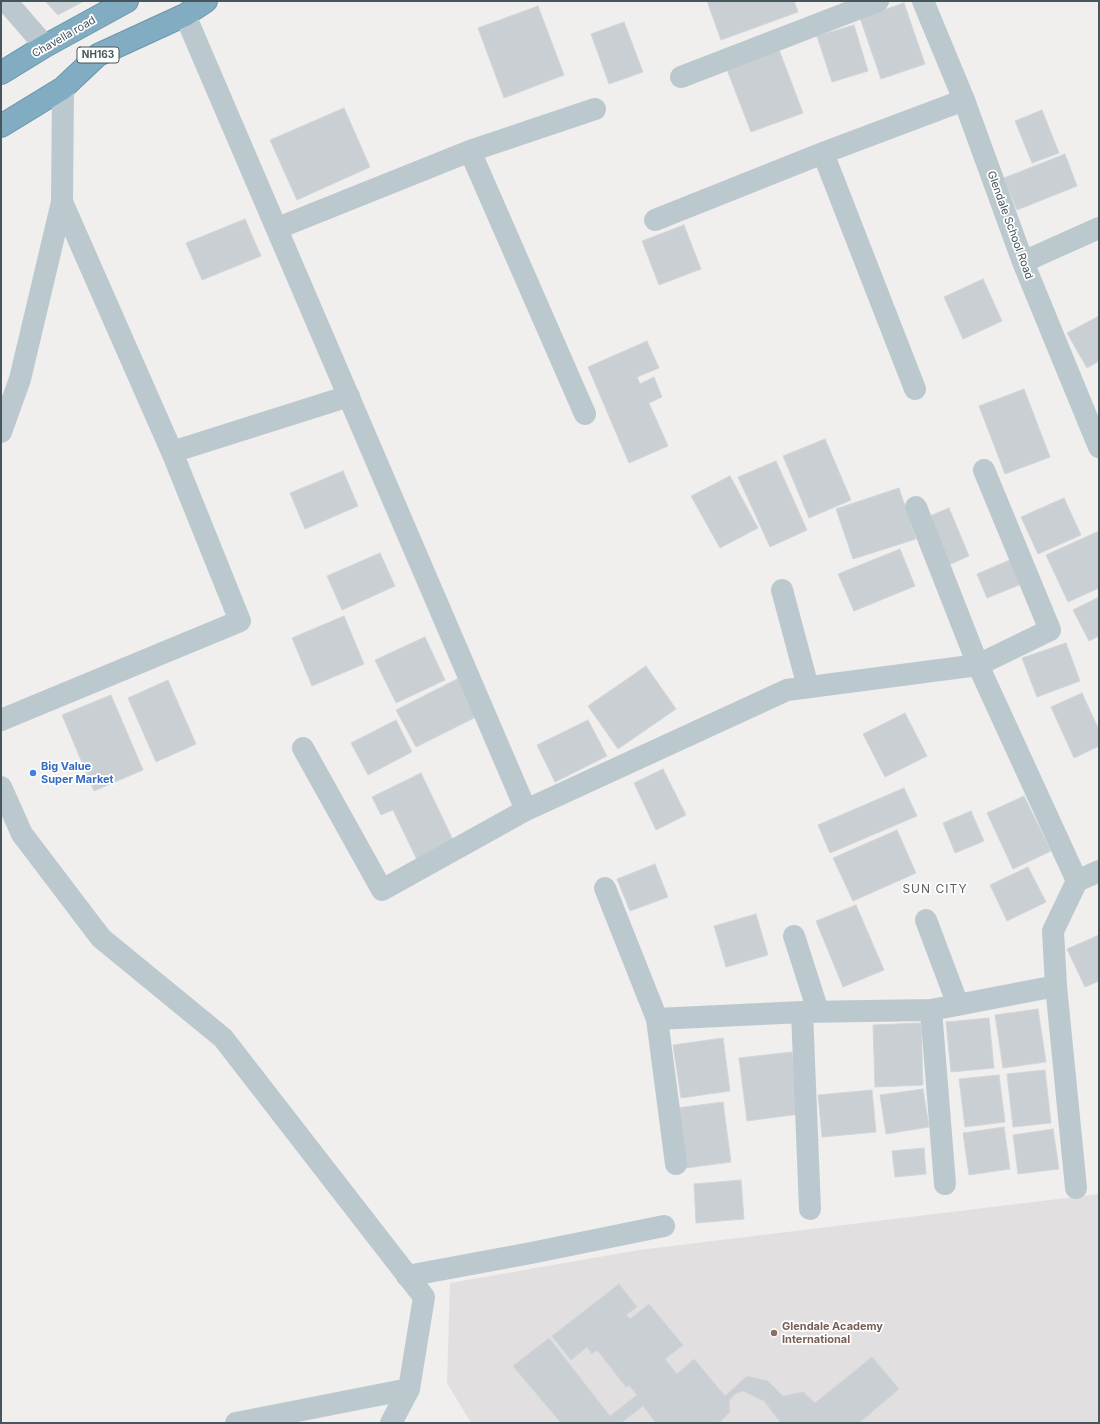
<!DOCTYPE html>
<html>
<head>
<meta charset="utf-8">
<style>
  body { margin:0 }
  #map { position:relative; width:1100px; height:1424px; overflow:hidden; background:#f1eeee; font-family:Inter,sans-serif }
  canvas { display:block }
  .frame { position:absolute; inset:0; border:2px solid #45565d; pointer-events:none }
</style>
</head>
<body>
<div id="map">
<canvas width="1100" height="1424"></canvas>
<div class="frame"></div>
</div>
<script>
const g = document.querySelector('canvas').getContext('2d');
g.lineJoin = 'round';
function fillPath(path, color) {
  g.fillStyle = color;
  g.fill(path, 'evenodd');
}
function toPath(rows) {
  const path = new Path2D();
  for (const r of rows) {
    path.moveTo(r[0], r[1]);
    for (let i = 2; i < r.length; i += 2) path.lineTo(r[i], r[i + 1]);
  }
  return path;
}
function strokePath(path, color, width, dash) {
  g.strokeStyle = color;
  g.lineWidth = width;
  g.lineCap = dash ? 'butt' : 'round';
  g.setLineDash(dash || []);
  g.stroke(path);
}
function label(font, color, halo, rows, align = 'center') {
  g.font = font + ' Inter,sans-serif';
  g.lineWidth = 3.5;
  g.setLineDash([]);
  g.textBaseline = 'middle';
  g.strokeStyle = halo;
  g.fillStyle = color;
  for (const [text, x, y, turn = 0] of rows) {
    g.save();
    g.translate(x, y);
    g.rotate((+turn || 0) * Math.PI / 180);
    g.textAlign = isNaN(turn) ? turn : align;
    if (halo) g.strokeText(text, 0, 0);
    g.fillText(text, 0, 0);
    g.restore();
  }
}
const education = toPath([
  [1099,1194,1099,1423,471,1423,447,1383,450,1283,639,1250]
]);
const building = toPath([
  [45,1,84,1,58,15,45,1],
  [707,1,794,1,798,12,721,40,707,1],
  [904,3,925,64,881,79,860,18,904,3],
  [538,6,564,75,504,98,478,28,538,6],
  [624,22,643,72,609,84,591,34,624,22],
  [854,25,868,71,832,82,817,36,854,25],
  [778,47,803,113,751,132,726,67,778,47],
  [344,108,370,167,297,200,270,140,344,108],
  [1042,110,1059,153,1032,163,1015,121,1042,110],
  [1065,154,1077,186,1017,210,1004,178,1065,154],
  [245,219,261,256,202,280,186,243,245,219],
  [684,225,701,269,659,285,642,241,684,225],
  [983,279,1002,321,963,339,944,297,983,279],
  [1099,316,1099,361,1087,368,1067,333,1099,316],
  [647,341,659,368,637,377,640,384,654,377,662,397,649,403,668,446,629,463,588,367,647,341],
  [1024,389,1050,457,1005,474,979,406,1024,389],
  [825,439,851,500,809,518,783,456,825,439],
  [776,461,807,530,770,547,738,477,776,461],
  [343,471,358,506,305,529,290,493,343,471],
  [730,476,758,528,720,548,691,496,730,476],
  [899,488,916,539,853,559,836,509,899,488],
  [1064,498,1081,535,1038,554,1021,517,1064,498],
  [949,508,969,556,946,566,925,518,949,508],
  [1099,531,1099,588,1068,602,1046,555,1099,531],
  [900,549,915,586,854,611,838,574,900,549],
  [380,553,395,586,342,610,327,576,380,553],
  [1019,556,1029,581,987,598,977,574,1019,556],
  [1099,597,1099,636,1089,641,1073,610,1099,597],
  [344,616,364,664,312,686,292,638,344,616],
  [425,637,445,680,396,703,375,660,425,637],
  [1066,643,1080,681,1037,697,1022,658,1066,643],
  [646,666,676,709,618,749,588,706,646,666],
  [461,677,480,715,416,747,396,710,461,677],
  [168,680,196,744,156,762,128,698,168,680],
  [1082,693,1099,730,1099,746,1074,758,1051,707,1082,693],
  [111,695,143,770,94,791,62,715,111,695],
  [905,713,927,756,885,777,863,734,905,713],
  [396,720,412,752,368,775,351,743,396,720],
  [588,720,607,756,555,782,537,745,588,720],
  [663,769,686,815,656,830,634,783,663,769],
  [421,773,455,844,418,862,393,810,381,815,372,797,421,773],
  [904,788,917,816,830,853,818,825,904,788],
  [1024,796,1051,851,1013,869,987,813,1024,796],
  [971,811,984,841,955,853,943,823,971,811],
  [897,830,916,873,853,901,833,858,897,830],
  [655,864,668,897,630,911,617,879,655,864],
  [1028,867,1046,902,1007,921,990,885,1028,867],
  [856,905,884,970,843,987,816,921,856,905],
  [756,914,768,955,726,967,714,926,756,914],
  [1099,935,1099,981,1085,987,1067,949,1099,935],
  [1038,1009,1046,1062,1003,1068,995,1015,1038,1009],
  [989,1018,994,1068,951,1072,946,1022,989,1018],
  [921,1023,923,1085,875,1087,873,1025,921,1023],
  [723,1038,730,1091,681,1098,673,1045,723,1038],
  [792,1052,800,1114,747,1121,739,1058,792,1052],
  [1045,1070,1051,1123,1013,1127,1007,1074,1045,1070],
  [999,1075,1005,1122,965,1127,959,1079,999,1075],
  [923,1089,929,1127,886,1134,880,1095,923,1089],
  [872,1090,876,1132,822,1137,818,1095,872,1090],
  [723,1102,731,1162,686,1168,677,1108,723,1102],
  [1004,1127,1010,1169,969,1175,963,1133,1004,1127],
  [1053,1129,1059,1169,1018,1174,1013,1135,1053,1129],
  [924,1148,926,1174,895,1177,892,1151,924,1148],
  [741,1180,744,1219,696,1223,694,1184,741,1180],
  [619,1284,637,1307,626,1315,630,1319,649,1304,683,1345,665,1359,677,1374,694,1359,725,1396,747,1376,768,1381,783,1396,803,1392,815,1403,872,1357,899,1389,859,1423,781,1423,764,1401,743,1391,735,1394,729,1401,730,1412,721,1421,714,1423,656,1423,643,1406,621,1423,561,1423,513,1366,549,1338,610,1416,637,1395,629,1385,626,1387,597,1350,592,1354,587,1347,571,1360,552,1336,619,1284]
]);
const minor = toPath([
  [6,1,45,46],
  [923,1,964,100,1023,262,1099,447],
  [185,15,526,810],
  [681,77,878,1],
  [470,151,585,414],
  [823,153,915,389],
  [655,220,823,153,964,100],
  [278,228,470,151,595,109],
  [1023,262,1099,228],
  [1,432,20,379,62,202,63,88],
  [172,452,349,396],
  [916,507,978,665,1077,881,1053,931,1056,986,1076,1188],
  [782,590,808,687],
  [1,720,240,621,172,452,62,202],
  [303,748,382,890,526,810,787,690,978,665,1050,630,984,470],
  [1,787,22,834,101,938,223,1038,424,1297,409,1389,391,1423],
  [1077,881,1099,871],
  [605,888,657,1019,676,1164],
  [926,920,958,1005],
  [794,936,818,1011],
  [931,1010,945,1184],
  [802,1012,810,1209],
  [657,1019,802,1012,931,1010,1056,986],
  [407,1276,531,1253,664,1226],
  [236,1423,409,1389]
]);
const highway = toPath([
  [1,73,45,46,127,1],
  [1,126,63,88,98,55,185,15,206,1]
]);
const markers = [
  [33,773,4,"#3f7fe0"],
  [774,1333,4,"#8d6e63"]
];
const shields = [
  [98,55,42]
];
const shieldNames = [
  ["NH163",98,55]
];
const streetNames = [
  ["Chavella road",64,37,-30],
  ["Glendale School Road",1010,225,70]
];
const shopNames = [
  ["Big Value",41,767],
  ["Super Market",41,780]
];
const educationNames = [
  ["Glendale Academy",782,1327],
  ["International",782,1340]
];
const neighbourhoodNames = [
  ["SUN CITY",935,889]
];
fillPath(education, '#e2dfe0');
fillPath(building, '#cacfd3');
strokePath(building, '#d1d6da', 1);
strokePath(highway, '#6c97ad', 24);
strokePath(minor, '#bbc9cf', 22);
strokePath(highway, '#81acc2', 22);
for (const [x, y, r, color] of markers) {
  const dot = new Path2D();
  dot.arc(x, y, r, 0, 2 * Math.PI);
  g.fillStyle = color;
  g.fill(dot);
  strokePath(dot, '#fff', 1.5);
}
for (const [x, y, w] of shields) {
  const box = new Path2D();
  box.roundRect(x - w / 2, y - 8, w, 16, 3);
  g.fillStyle = '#fff';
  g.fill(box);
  strokePath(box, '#45565d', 1);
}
label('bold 10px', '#45565d', null, shieldNames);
label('11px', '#45565d', '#fff', streetNames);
label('bold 11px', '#366cbe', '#fff', shopNames, 'left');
label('bold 11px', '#785e54', '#fff', educationNames, 'left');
g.letterSpacing = '1px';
label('12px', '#5a6064', '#fff', neighbourhoodNames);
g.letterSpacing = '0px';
</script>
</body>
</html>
